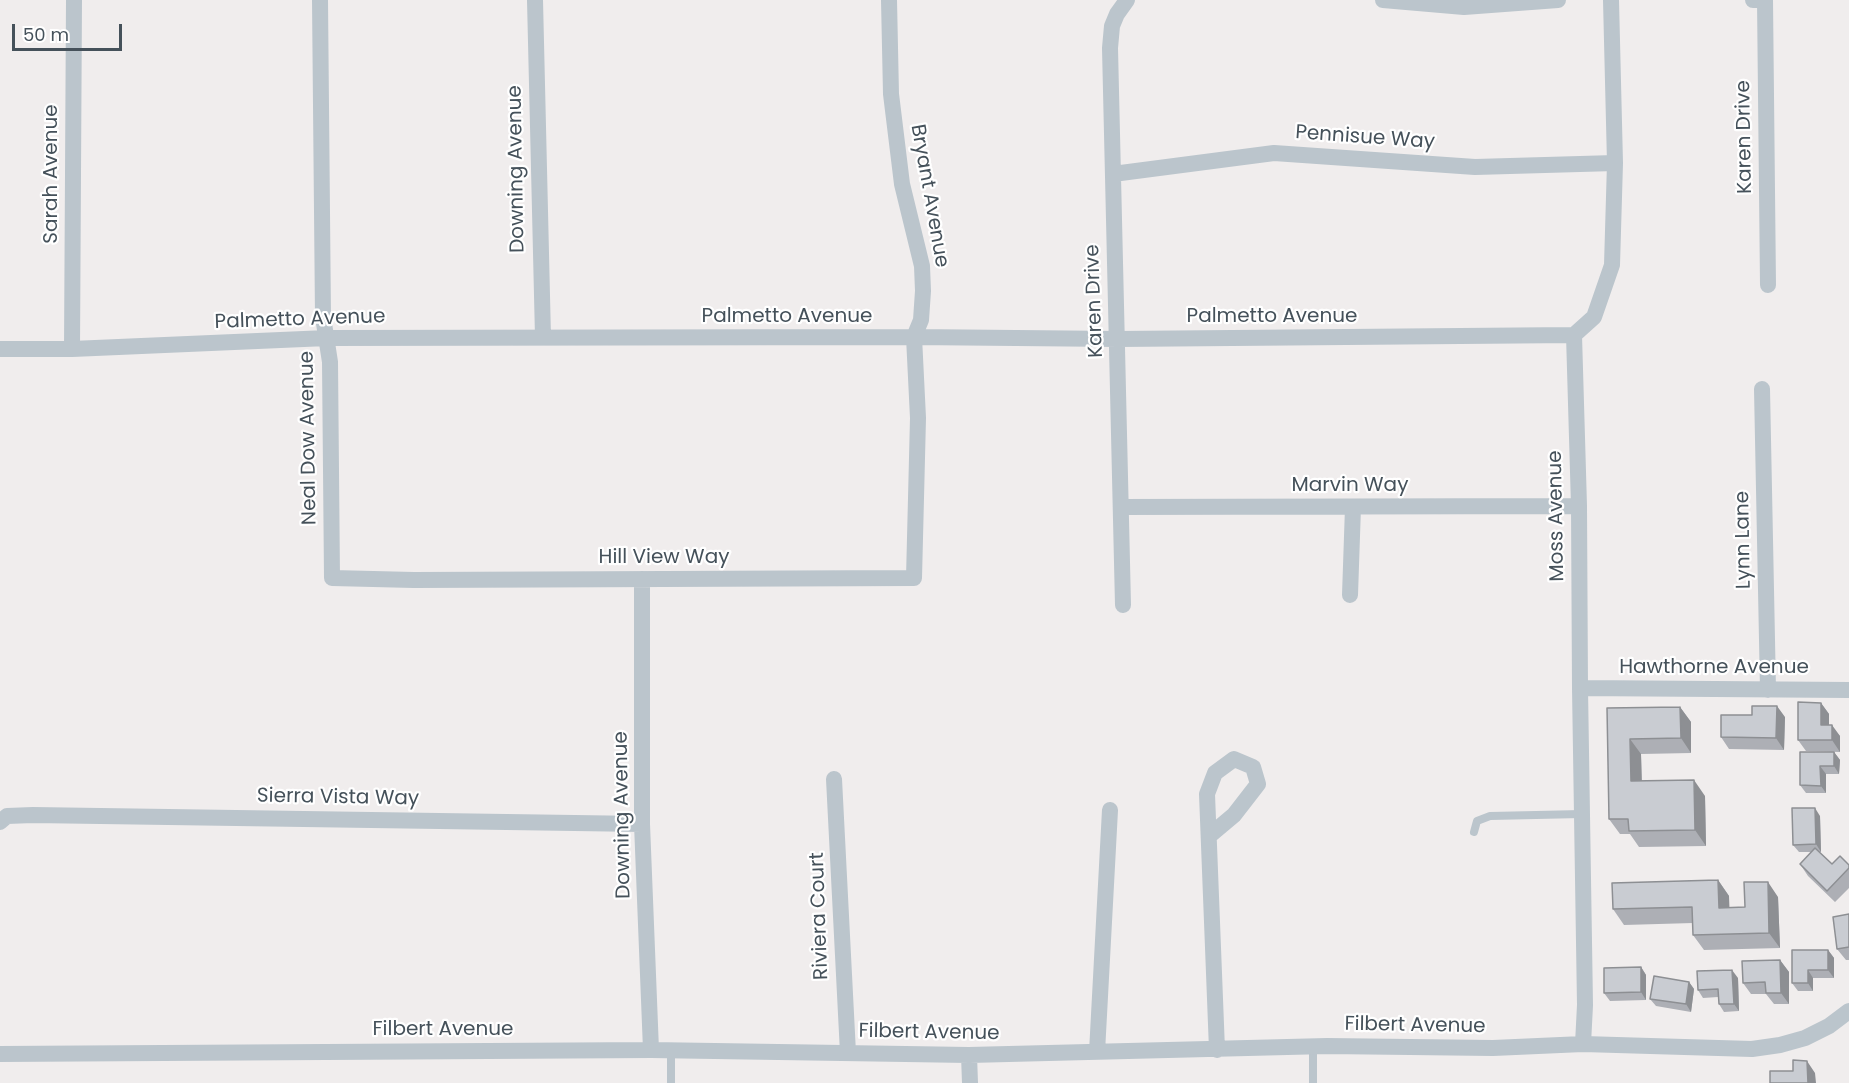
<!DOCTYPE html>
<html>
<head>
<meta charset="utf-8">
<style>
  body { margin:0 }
  #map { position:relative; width:1849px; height:1083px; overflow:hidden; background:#f0eded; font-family:Poppins,sans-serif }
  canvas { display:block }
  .scale { position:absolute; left:12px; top:24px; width:110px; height:27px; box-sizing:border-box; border:3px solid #45515a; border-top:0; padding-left:8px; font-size:18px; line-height:21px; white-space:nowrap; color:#45515a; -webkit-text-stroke:4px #fff; paint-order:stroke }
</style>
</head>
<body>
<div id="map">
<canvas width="1849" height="1083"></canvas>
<div class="scale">50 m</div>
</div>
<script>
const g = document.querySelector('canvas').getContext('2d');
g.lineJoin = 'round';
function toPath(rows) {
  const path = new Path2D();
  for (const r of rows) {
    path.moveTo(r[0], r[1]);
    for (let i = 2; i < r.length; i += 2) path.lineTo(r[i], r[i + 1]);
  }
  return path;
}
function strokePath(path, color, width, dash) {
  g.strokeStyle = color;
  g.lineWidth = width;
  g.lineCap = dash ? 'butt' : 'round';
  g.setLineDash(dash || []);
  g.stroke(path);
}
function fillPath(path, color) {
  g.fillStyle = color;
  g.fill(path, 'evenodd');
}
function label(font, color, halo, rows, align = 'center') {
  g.font = font + ' Poppins,sans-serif';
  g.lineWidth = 4.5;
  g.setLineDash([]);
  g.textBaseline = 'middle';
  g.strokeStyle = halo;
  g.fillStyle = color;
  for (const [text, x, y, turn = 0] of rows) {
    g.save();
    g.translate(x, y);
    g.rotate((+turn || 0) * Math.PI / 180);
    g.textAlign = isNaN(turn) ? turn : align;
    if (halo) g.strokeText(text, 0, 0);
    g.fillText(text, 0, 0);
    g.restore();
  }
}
const service = toPath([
  [1474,832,1477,821,1490,816,1582,814],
  [671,1050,671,1083],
  [1313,1083,1313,1046]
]);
const minor = toPath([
  [320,0,323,317,330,362,332,578,414,580,914,578,918,418,914,337,921,320,923,291,922,266,902,184,891,94,889,0],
  [535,0,543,337],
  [1383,0,1464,7,1558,0],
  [1753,0,1765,0,1768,285],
  [1113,174,1274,153,1475,167,1615,163],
  [0,349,72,349,327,338,914,337,1118,339,1574,335],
  [72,349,74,0],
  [1762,389,1768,690],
  [1121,507,1579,506],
  [642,579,642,824,651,1050],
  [1350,595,1353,507],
  [1123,605,1110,48,1112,26,1117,14,1127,0],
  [1580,688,1849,690],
  [834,779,848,1053],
  [0,822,7,816,33,815,642,824],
  [1209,836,1234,815,1258,784,1253,767,1234,759,1215,773,1207,794,1217,1050],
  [1583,1044,1585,1005,1580,688,1579,506,1574,335,1594,317,1612,265,1615,163,1611,0],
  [1097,1052,1110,810],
  [0,1054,651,1050,969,1055,1327,1046,1493,1048,1583,1044,1752,1049,1780,1045,1805,1038,1829,1026,1849,1011],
  [969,1055,970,1083]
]);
const wall = toPath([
  [1821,703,1829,714,1829,725,1840,736,1840,752,1806,751,1798,740],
  [1680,707,1691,722,1691,753,1641,754,1642,781,1705,796,1706,846,1639,847,1630,834,1620,834,1609,819,1607,708],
  [1752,715,1785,717,1784,750,1729,749,1721,737],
  [1834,752,1840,760,1839,774,1826,774,1826,793,1806,793,1800,785],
  [1820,816,1821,852,1819,852,1832,864,1849,865,1849,888,1835,902,1808,876,1800,864,1812,852,1799,852,1793,845],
  [1718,880,1729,896,1729,908,1745,907,1778,897,1780,948,1704,950,1693,935,1693,923,1624,925,1613,909],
  [1849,914,1849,960,1846,960,1837,949],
  [1828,950,1834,958,1834,978,1813,978,1813,991,1798,991,1792,983],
  [1780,960,1789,972,1789,1004,1774,1004,1766,994,1751,994,1743,983],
  [1641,967,1646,975,1646,1000,1610,1001,1604,993],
  [1738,978,1739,1011,1724,1012,1719,1004,1718,997,1703,998,1698,990],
  [1689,982,1694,989,1691,1012,1656,1006,1650,999]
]);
const shadedWall = toPath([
  [1821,703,1829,714,1829,736,1821,725],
  [1777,706,1785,717,1784,750,1776,738],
  [1680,707,1691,722,1691,753,1681,738],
  [1832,725,1840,736,1840,752,1832,740],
  [1630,739,1641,754,1642,797,1631,781],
  [1834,752,1840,760,1839,774,1834,766],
  [1820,766,1826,774,1826,793,1821,786],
  [1694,780,1705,796,1706,846,1695,830],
  [1815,808,1820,816,1821,852,1816,844],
  [1718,880,1729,896,1730,923,1719,908],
  [1768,882,1778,897,1780,948,1769,933],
  [1828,950,1834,958,1834,978,1828,970],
  [1780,960,1789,972,1789,1004,1781,993],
  [1641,967,1646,975,1646,1000,1641,992],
  [1732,970,1738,978,1739,1011,1734,1004],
  [1808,970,1813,978,1813,991,1808,983],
  [1689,982,1694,989,1691,1012,1686,1004],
  [1807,1061,1815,1073,1816,1083,1808,1083]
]);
const building = toPath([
  [1798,702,1821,703,1821,725,1832,725,1832,740,1798,740,1798,702],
  [1752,706,1777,706,1776,738,1721,737,1721,715,1752,715,1752,706],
  [1680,707,1681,738,1630,739,1631,781,1694,780,1695,830,1629,831,1628,819,1609,819,1607,708,1680,707],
  [1800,752,1834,752,1834,766,1820,766,1821,786,1800,785,1800,752],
  [1792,808,1815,808,1816,844,1793,845,1792,808],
  [1815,848,1832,864,1840,856,1849,865,1849,868,1827,891,1800,864,1815,848],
  [1718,880,1719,908,1745,907,1744,882,1768,882,1769,933,1693,935,1692,907,1613,909,1612,883,1718,880],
  [1849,914,1849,947,1837,949,1833,917,1849,914],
  [1792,950,1828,950,1828,970,1808,970,1808,983,1792,983,1792,950],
  [1780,960,1781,993,1766,993,1765,982,1743,983,1742,961,1780,960],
  [1641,967,1641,992,1604,993,1604,968,1641,967],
  [1732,970,1734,1004,1719,1004,1718,989,1698,990,1697,971,1732,970],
  [1654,976,1689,982,1686,1004,1650,999,1654,976],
  [1793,1060,1807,1061,1808,1083,1770,1083,1770,1071,1793,1071,1793,1060]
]);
const streetNames = [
  ["Karen Drive",1745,137,-91],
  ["Pennisue Way",1365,138,4],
  ["Downing Avenue",517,169,-91],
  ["Sarah Avenue",52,174,-90],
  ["Bryant Avenue",929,196,80],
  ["Karen Drive",1095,301,-92],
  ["Palmetto Avenue",787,317],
  ["Palmetto Avenue",1272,317],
  ["Palmetto Avenue",300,320,-2],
  ["Neal Dow Avenue",309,438,-91],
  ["Marvin Way",1350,486],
  ["Moss Avenue",1557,516,-91],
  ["Lynn Lane",1744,540,-91],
  ["Hill View Way",664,558],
  ["Hawthorne Avenue",1714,668],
  ["Sierra Vista Way",338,798,1],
  ["Downing Avenue",623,815,-91],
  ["Riviera Court",820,916,-92],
  ["Filbert Avenue",1415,1026,1],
  ["Filbert Avenue",443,1030],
  ["Filbert Avenue",929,1033,1]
];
strokePath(service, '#bbc5cc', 8);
strokePath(minor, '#bbc5cc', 16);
fillPath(wall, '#adafb5');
fillPath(shadedWall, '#8d8f93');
fillPath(building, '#c9ccd2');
strokePath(building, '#8d8f93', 1.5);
label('20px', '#45515a', '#fff', streetNames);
</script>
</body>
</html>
